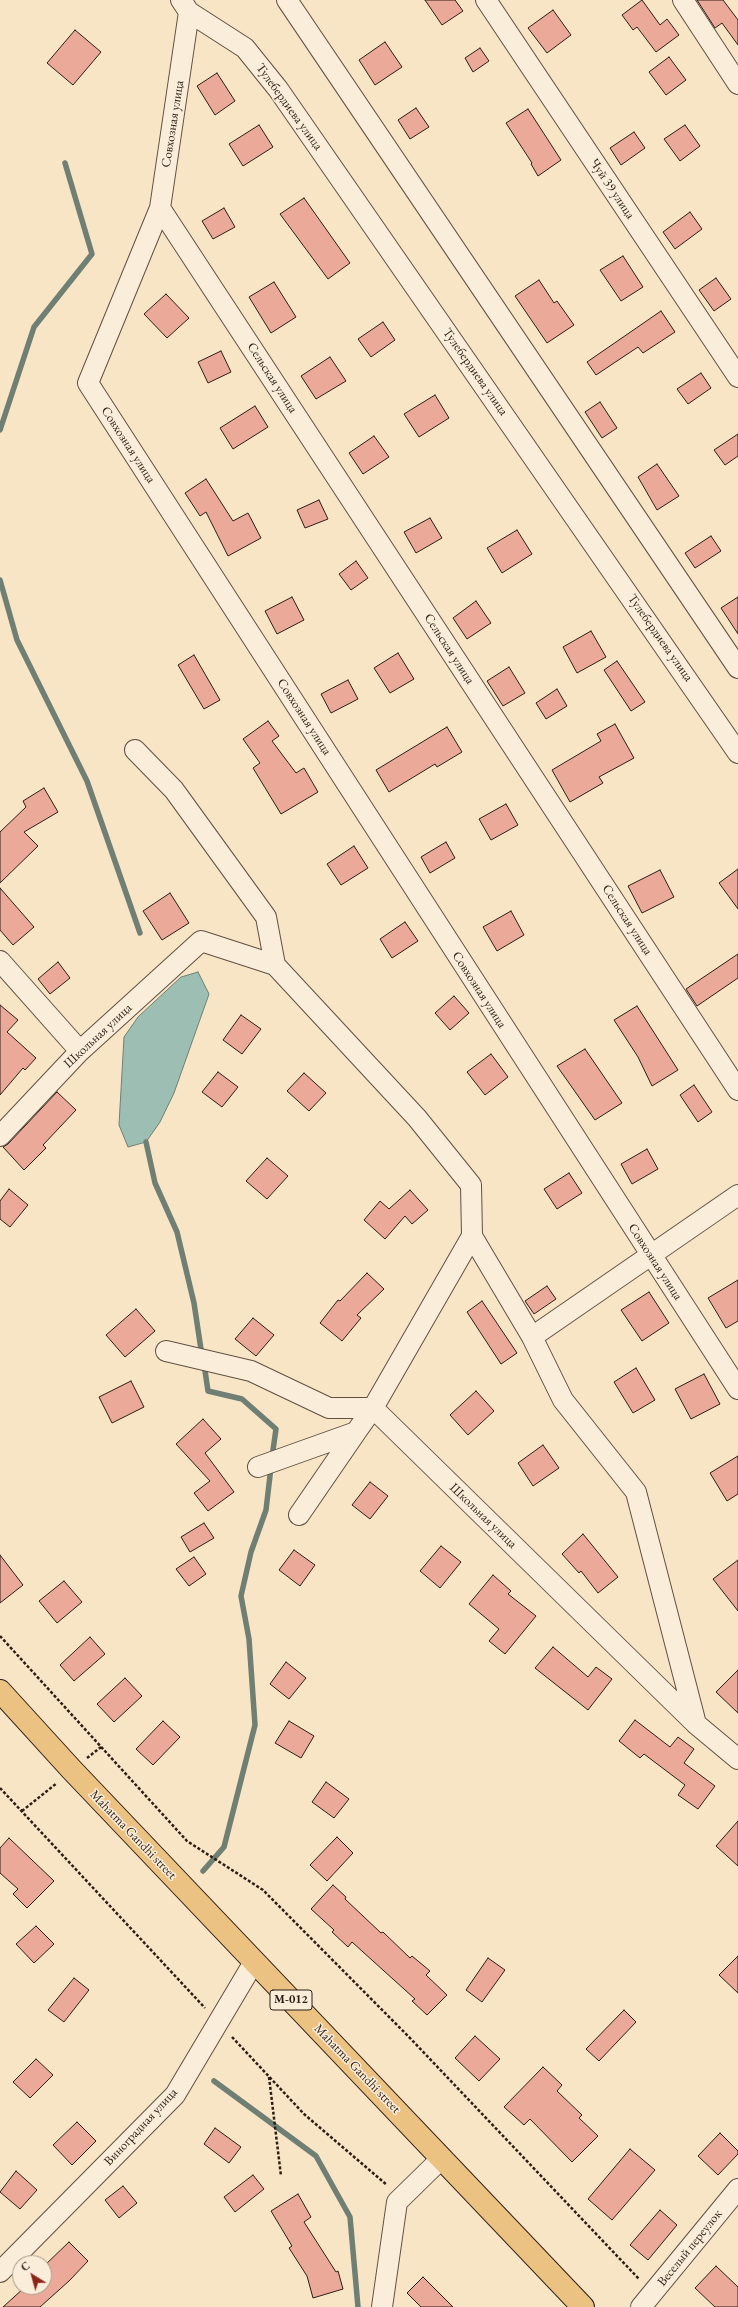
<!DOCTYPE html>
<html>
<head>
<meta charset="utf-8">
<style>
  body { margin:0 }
  #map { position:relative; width:738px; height:2307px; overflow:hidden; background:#f8e5c6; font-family:"EB Garamond",serif }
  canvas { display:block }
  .north { position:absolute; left:12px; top:2255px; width:40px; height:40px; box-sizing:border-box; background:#faeeda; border:1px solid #a89b8b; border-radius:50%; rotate:323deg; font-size:11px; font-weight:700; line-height:16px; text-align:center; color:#2d1e15 }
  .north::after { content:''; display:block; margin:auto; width:14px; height:18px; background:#8f2418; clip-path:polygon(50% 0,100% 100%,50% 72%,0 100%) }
</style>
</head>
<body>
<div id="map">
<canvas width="738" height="2307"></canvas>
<div class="north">С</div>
</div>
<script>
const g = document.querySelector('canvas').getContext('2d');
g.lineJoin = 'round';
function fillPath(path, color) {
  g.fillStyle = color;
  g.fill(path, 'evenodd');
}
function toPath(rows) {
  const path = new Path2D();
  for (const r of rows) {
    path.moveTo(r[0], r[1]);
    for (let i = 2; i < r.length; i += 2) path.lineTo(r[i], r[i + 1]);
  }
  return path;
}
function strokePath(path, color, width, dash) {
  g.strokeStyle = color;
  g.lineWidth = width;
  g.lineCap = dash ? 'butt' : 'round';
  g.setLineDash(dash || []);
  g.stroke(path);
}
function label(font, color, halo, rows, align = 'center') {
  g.font = font + ' "EB Garamond",serif';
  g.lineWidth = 3;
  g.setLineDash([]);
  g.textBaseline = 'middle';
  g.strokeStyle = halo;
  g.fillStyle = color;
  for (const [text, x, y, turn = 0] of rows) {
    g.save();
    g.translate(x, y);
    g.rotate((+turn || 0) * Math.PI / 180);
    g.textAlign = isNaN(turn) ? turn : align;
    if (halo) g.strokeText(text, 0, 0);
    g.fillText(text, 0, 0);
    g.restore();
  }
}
const water = toPath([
  [198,972,209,994,174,1093,160,1122,146,1142,128,1147,119,1125,124,1037,138,1017,181,977,198,972]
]);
const stream = toPath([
  [0,430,34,327,92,254,65,163],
  [0,580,17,640,87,781,140,933],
  [146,1142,155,1183,177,1232,194,1303,202,1356],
  [204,1364,208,1391,242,1399,276,1429,272,1457],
  [203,1871,224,1847,255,1725,249,1639,241,1596,251,1552,266,1510,271,1467],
  [214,2081,316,2156,350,2217,358,2307]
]);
const building = toPath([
  [425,0,455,0,463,11,442,25,425,0],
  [642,0,660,25,667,19,679,35,656,52,637,27,633,30,622,15,642,0],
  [697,0,723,0,738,20,738,45,722,23,715,28,697,0],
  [553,10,571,35,547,53,528,28,553,10],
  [75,30,101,52,73,85,47,63,75,30],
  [385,42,402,67,375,85,359,60,385,42],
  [480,48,489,61,473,72,465,58,480,48],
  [669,57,686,80,666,95,649,72,669,57],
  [217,73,235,101,215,115,197,86,217,73],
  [416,108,429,127,410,139,398,120,416,108],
  [528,109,561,160,538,176,531,164,532,163,506,123,528,109],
  [259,125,273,147,243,166,229,144,259,125],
  [685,125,700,146,680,161,664,139,685,125],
  [634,132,645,148,621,165,610,148,634,132],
  [304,198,350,263,328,279,280,214,304,198],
  [224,208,235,227,213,239,202,221,224,208],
  [690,212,702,229,675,249,663,232,690,212],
  [623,256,643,287,621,301,600,270,623,256],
  [716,278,731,299,714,311,699,290,716,278],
  [539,280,554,303,557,301,574,325,547,343,515,296,539,280],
  [274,282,296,317,271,333,249,297,274,282],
  [166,294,189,318,167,338,144,314,166,294],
  [661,311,675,332,643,353,638,347,596,375,587,362,661,311],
  [383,322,395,340,371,357,358,339,383,322],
  [221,351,231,372,208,383,198,362,221,351],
  [330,357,346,381,316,399,301,376,330,357],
  [701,373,711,388,688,404,677,389,701,373],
  [435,395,449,418,419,437,404,414,435,395],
  [600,402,617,428,602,438,585,412,600,402],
  [255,406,268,427,233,449,220,428,255,406],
  [738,434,738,456,725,465,714,450,738,434],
  [374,436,389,457,363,474,349,453,374,436],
  [657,464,679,496,657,510,638,477,657,464],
  [206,479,233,521,248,513,261,538,228,556,206,512,200,516,185,493,206,479],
  [319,500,328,519,305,528,297,510,319,500],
  [430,518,442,538,416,553,404,532,430,518],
  [517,530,532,554,502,573,487,548,517,530],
  [711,536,721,551,695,568,685,553,711,536],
  [356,561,368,578,351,590,339,574,356,561],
  [292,597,304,620,277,634,265,611,292,597],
  [738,597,738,634,721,608,738,597],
  [476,601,491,623,467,639,453,618,476,601],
  [591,631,606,657,577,673,563,647,591,631],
  [398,653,414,679,390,693,374,668,398,653],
  [194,655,220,700,204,709,178,665,194,655],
  [617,661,645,702,631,711,604,670,617,661],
  [509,667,525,693,503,706,487,681,509,667],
  [348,680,358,699,331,713,321,694,348,680],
  [557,689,567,706,546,719,536,703,557,689],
  [268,721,279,736,272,741,296,773,304,768,318,792,281,814,253,768,260,763,243,739,268,721],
  [615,724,634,758,599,777,603,783,570,802,552,770,601,741,597,734,615,724],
  [447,727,462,752,437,767,435,764,389,792,376,770,447,727],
  [44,788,58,812,24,832,38,846,0,883,0,832,26,807,23,801,44,788],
  [506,804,518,825,491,840,479,819,506,804],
  [446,842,455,858,430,873,421,857,446,842],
  [354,846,368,868,341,885,327,864,354,846],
  [738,869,738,909,719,883,738,869],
  [660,870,674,897,642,913,628,886,660,870],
  [0,888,34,927,13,945,0,930,0,888],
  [170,893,189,923,162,940,143,911,170,893],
  [511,911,524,935,497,951,483,927,511,911],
  [405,922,418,941,392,958,380,939,405,922],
  [738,954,738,978,697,1006,686,989,738,954],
  [58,962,70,978,50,994,38,979,58,962],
  [454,996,469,1013,450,1030,435,1013,454,996],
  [0,1005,18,1020,7,1032,36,1058,25,1070,23,1068,0,1095,0,1005],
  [637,1006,678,1070,652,1086,638,1057,614,1020,637,1006],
  [241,1015,261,1029,242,1054,223,1040,241,1015],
  [585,1049,622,1103,595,1120,557,1066,585,1049],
  [491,1054,508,1077,485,1095,467,1072,491,1054],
  [218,1072,238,1087,222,1107,202,1092,218,1072],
  [304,1073,326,1093,309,1111,287,1091,304,1073],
  [694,1085,712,1112,698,1122,680,1095,694,1085],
  [57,1092,76,1110,43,1145,46,1148,24,1170,3,1147,8,1144,57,1092],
  [647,1149,658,1169,632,1184,621,1164,647,1149],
  [267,1158,288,1176,267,1199,246,1181,267,1158],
  [569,1173,582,1193,557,1209,544,1189,569,1173],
  [9,1189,28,1205,10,1227,0,1219,0,1201,9,1189],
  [410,1190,428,1210,412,1224,405,1216,385,1239,364,1220,380,1201,389,1209,410,1190],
  [367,1273,384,1289,357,1315,361,1318,342,1341,320,1323,338,1300,340,1301,367,1273],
  [738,1280,738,1321,726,1328,708,1298,738,1280],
  [547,1286,556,1299,534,1314,525,1301,547,1286],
  [649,1292,669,1323,642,1341,621,1310,649,1292],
  [482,1301,517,1353,501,1364,467,1312,482,1301],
  [136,1309,155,1331,125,1357,106,1335,136,1309],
  [253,1318,274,1335,256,1356,235,1339,253,1318],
  [636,1368,655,1400,633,1413,614,1382,636,1368],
  [704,1374,720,1404,691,1419,675,1389,704,1374],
  [131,1381,144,1407,112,1423,99,1397,131,1381],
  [476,1391,494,1411,468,1435,450,1415,476,1391],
  [203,1419,221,1439,205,1453,234,1492,208,1511,194,1493,210,1481,176,1444,203,1419],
  [543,1445,559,1468,533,1486,518,1463,543,1445],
  [738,1456,738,1494,727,1501,710,1473,738,1456],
  [370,1482,388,1496,370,1519,352,1505,370,1482],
  [204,1523,214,1538,190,1552,181,1537,204,1523],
  [583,1534,618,1577,598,1593,581,1571,579,1573,562,1554,583,1534],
  [441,1546,461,1562,440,1588,420,1571,441,1546],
  [294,1550,315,1565,300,1586,279,1570,294,1550],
  [0,1555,23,1585,0,1603,0,1555],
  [194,1557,206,1574,189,1586,176,1569,194,1557],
  [738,1560,738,1611,713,1579,738,1560],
  [493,1575,511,1591,508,1594,536,1616,505,1654,489,1641,499,1629,469,1604,493,1575],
  [64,1581,82,1602,57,1623,39,1601,64,1581],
  [90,1637,105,1654,74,1681,60,1665,90,1637],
  [553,1647,588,1677,596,1667,612,1679,588,1710,535,1668,553,1647],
  [286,1662,306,1678,289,1699,270,1684,286,1662],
  [738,1670,738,1713,716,1692,738,1670],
  [125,1678,142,1696,114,1722,97,1704,125,1678],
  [635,1720,670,1747,678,1737,694,1749,684,1763,715,1786,698,1809,678,1795,685,1785,644,1754,640,1758,619,1741,635,1720],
  [163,1721,180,1737,153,1765,136,1749,163,1721],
  [289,1721,314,1736,301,1758,275,1743,289,1721],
  [326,1782,349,1799,334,1818,312,1802,326,1782],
  [738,1821,738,1866,716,1846,738,1821],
  [337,1837,353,1853,327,1881,310,1865,337,1837],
  [9,1838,54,1881,27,1908,13,1894,18,1889,0,1873,0,1848,9,1838],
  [333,1885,346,1897,345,1899,381,1933,383,1932,410,1958,412,1956,430,1971,426,1975,447,1995,427,2015,412,2001,415,1999,352,1942,348,1947,332,1932,334,1930,311,1909,333,1885],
  [36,1926,54,1944,34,1963,16,1944,36,1926],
  [738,1956,738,1993,719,1975,738,1956],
  [488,1958,505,1970,482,2002,466,1990,488,1958],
  [74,1978,89,1990,64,2022,48,2010,74,1978],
  [624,2010,636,2022,599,2061,586,2049,624,2010],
  [475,2036,500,2059,479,2081,455,2058,475,2036],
  [36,2059,53,2075,30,2098,13,2082,36,2059],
  [543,2067,562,2085,557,2091,582,2115,579,2118,598,2136,572,2162,530,2119,524,2125,504,2107,543,2067],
  [77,2122,96,2141,72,2165,53,2145,77,2122],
  [215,2128,241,2147,229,2163,204,2144,215,2128],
  [720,2133,738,2151,738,2154,718,2175,698,2156,720,2133],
  [630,2149,655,2170,612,2220,588,2199,630,2149],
  [16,2171,37,2190,20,2209,0,2192,16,2171],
  [253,2175,264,2189,235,2212,224,2197,253,2175],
  [123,2186,137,2203,119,2218,105,2200,123,2186],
  [298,2194,311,2217,304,2222,336,2272,338,2271,343,2289,313,2298,307,2276,289,2248,292,2246,271,2211,298,2194],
  [660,2210,677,2225,648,2260,630,2245,660,2210],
  [69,2242,88,2261,69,2281,40,2307,3,2307,25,2287,44,2287,44,2266,69,2242],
  [716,2266,738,2287,738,2307,715,2307,695,2288,716,2266],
  [423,2277,453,2307,421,2307,407,2293,423,2277]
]);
const path = toPath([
  [0,1636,187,1841,263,1890,409,2037,639,2279],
  [87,1758,101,1747],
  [0,1788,205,2008],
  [22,1811,57,1783],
  [232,2037,304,2114,387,2185],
  [269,2077,281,2176]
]);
const minor = toPath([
  [181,0,189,12,160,208,88,383,738,1389],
  [287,0,738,668],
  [486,0,738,377],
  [683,0,738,84],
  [189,12,245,48,278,89,738,753],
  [160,208,738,1090],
  [135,750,174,790,266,917,275,965],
  [0,961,80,1051],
  [0,1136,80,1051,201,941,275,965,417,1118,471,1185,472,1236,532,1337,563,1400,636,1492,696,1724],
  [472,1236,373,1408,696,1724,738,1759],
  [532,1337,738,1195],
  [166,1351,251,1371,329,1408,373,1408],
  [258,1467,356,1432,373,1408],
  [299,1515,356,1432],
  [0,2272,175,2095,254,1962],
  [382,2307,397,2202,442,2158],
  [641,2307,738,2189]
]);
const primary = toPath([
  [0,1691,72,1770,583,2307]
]);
const shields = [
  [291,2000,42]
];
const shieldNames = [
  ["М-012",291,2000]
];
const streetNames = [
  ["Тулебердиева улица",289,107,54],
  ["Совхозная улица",173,124,-81],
  ["Чуй 39 улица",612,189,56],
  ["Тулебердиева улица",475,372,55],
  ["Сельская улица",272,378,57],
  ["Совхозная улица",128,445,57],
  ["Тулебердиева улица",660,638,55],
  ["Сельская улица",449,649,57],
  ["Совхозная улица",304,717,57],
  ["Сельская улица",627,920,57],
  ["Совхозная улица",479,990,57],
  ["Школьная улица",98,1036,-43],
  ["Совхозная улица",655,1262,57],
  ["Школьная улица",483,1516,44],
  ["Mahatma Gandhi street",133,1835,46],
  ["Mahatma Gandhi street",357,2069,46],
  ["Виноградная улица",141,2127,-47],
  ["Веселый переулок",690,2248,-51]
];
fillPath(water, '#9dbfb3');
strokePath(water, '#707f74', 1);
strokePath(stream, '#707f74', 5.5);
fillPath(building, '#eba999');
strokePath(building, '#2d1e15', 1);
strokePath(minor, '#605041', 22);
strokePath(primary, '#2d1e15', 24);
strokePath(path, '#2d1e15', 2.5, [3, 2]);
strokePath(minor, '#faeeda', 20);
strokePath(primary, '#ecc283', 22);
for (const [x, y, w] of shields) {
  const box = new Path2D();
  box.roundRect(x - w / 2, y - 10, w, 20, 3);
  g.fillStyle = '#faeeda';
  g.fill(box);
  strokePath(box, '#2d1e15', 1);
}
label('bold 12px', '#2d1e15', null, shieldNames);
label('13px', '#2d1e15', '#faeeda', streetNames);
</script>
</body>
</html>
